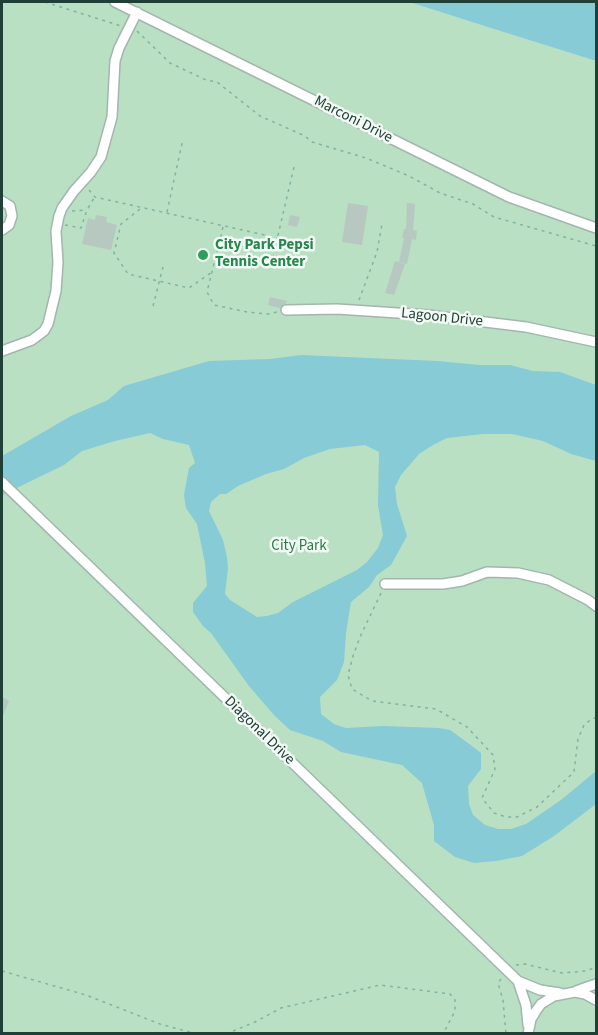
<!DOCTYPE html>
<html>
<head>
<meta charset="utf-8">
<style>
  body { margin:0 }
  #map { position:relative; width:598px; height:1035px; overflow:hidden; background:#e1ede8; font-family:"Source Sans 3",sans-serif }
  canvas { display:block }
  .frame { position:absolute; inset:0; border:3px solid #203f36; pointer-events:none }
</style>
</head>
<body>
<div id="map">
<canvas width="598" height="1035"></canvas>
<div class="frame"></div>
</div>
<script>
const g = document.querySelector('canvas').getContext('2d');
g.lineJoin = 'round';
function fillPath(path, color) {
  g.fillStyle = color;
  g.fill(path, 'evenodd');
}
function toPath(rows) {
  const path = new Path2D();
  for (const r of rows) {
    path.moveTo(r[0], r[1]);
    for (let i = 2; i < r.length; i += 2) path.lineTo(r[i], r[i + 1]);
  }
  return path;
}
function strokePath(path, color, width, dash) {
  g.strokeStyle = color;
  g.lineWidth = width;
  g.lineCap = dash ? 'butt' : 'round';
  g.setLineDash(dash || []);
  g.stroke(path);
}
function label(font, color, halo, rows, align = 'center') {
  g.font = font + ' "Source Sans 3",sans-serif';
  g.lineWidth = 5;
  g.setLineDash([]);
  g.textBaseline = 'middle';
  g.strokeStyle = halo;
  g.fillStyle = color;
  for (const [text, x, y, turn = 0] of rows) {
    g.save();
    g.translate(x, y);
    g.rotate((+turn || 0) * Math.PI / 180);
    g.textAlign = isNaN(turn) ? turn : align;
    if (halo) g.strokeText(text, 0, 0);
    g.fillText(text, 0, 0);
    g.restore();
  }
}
const green = toPath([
  [2,2,409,2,596,61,596,1033,2,1033]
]);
const water = toPath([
  [409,2,596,3,596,61,494,29],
  [301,355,437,361,480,365,510,365,533,371,560,372,596,385,596,461,571,454,543,441,512,434,483,434,447,438,433,445,419,454,401,475,395,487,397,504,407,536,391,565,377,575,369,587,351,602,346,633,344,662,337,680,320,697,321,714,334,724,346,728,383,726,439,728,450,730,468,743,481,753,481,769,468,786,469,804,473,815,485,825,498,829,511,829,526,824,561,800,596,771,596,804,554,836,522,856,496,861,474,863,455,857,434,841,434,825,422,783,402,765,341,752,323,741,290,730,274,715,249,686,211,633,203,626,193,612,193,603,207,586,205,563,197,524,186,508,184,495,189,468,195,463,189,445,163,439,150,433,115,441,82,451,64,465,2,495,2,456,71,416,108,400,124,386,209,361,270,359],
  [365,445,379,452,378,505,383,535,378,548,367,562,357,570,293,602,278,613,267,616,257,617,230,600,225,594,228,568,227,557,223,540,209,511,211,502,220,494,226,494,238,486,266,474,284,469,304,458,330,449]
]);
const building = toPath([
  [348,203,368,206,362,245,342,242],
  [407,203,415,204,413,230,417,231,416,240,412,239,407,264,399,262,404,238,402,238,404,229,406,229],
  [96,215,107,217,106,222,117,225,111,250,82,244,88,218,95,220],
  [290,215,300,217,297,227,288,225],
  [395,261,405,264,394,295,385,293],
  [270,297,287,301,286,303,280,308,268,305],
  [2,697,9,701,2,718]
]);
const path = toPath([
  [45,2,121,26],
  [137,31,170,63,206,80,217,82,260,116,305,136,312,142,366,158,409,176,440,193,473,204,494,217,596,246],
  [89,190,95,197,278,238],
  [140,209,121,224,114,253,128,274,189,288,212,272],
  [72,211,87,210],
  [167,212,183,139],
  [65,225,81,228,87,210,94,198],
  [223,227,207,292,214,305,247,312,268,314,277,312],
  [271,265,294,167],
  [359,300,377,252,382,224],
  [153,306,163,267],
  [381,593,360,637,353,656,348,675,352,689,372,701,436,709,467,727,493,755,495,769,482,798,494,813,506,817,517,817,537,807,574,772,578,739,584,725,593,718,596,718],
  [516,965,525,964,562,973,586,971,596,967],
  [2,971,86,995,160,1024,197,1034],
  [501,979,498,983,503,1000,506,1034],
  [226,1034,255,1022,281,1008,380,985,450,994,455,1000,455,1011,443,1034]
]);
const minor = toPath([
  [115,2,509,197,596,228],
  [2,201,10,206,12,216,9,225,2,230],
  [286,310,337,309,428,315,526,327,596,342],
  [2,351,32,340,44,331,48,324,56,291,58,262,56,231,59,216,62,208,74,191,91,172,101,157,112,117,115,61,119,48,137,12],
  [2,482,518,981,540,990,560,993],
  [385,584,443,584,462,581,487,572,518,573,549,580,588,600,596,606],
  [518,981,526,1005,528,1025],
  [576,991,596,984],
  [528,1034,531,1019,536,1011,541,1004,554,996,575,992,585,994,596,1000]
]);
const markers = [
  [203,255,6,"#2e9e5b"]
];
const streetNames = [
  ["Marconi Drive",353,120,27],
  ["Lagoon Drive",442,318,6],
  ["Diagonal Drive",259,731,44]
];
const leisureNames = [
  ["City Park Pepsi",215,246],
  ["Tennis Center",215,263]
];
const parkNames = [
  ["City Park",299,547]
];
fillPath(green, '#b9e0c2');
fillPath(water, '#86cbd6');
fillPath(building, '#b6c8c0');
strokePath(minor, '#a3b5af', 12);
strokePath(path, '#80b3a1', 1.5, [3, 4.5]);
strokePath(minor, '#fff', 9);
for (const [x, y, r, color] of markers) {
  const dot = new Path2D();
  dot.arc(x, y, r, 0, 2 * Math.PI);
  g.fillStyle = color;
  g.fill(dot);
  strokePath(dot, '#f2f9f5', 2);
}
label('15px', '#203f36', '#f2f9f5', streetNames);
label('bold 15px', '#27864d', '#f2f9f5', leisureNames, 'left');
label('15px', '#287945', '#f2f9f5', parkNames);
</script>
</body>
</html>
